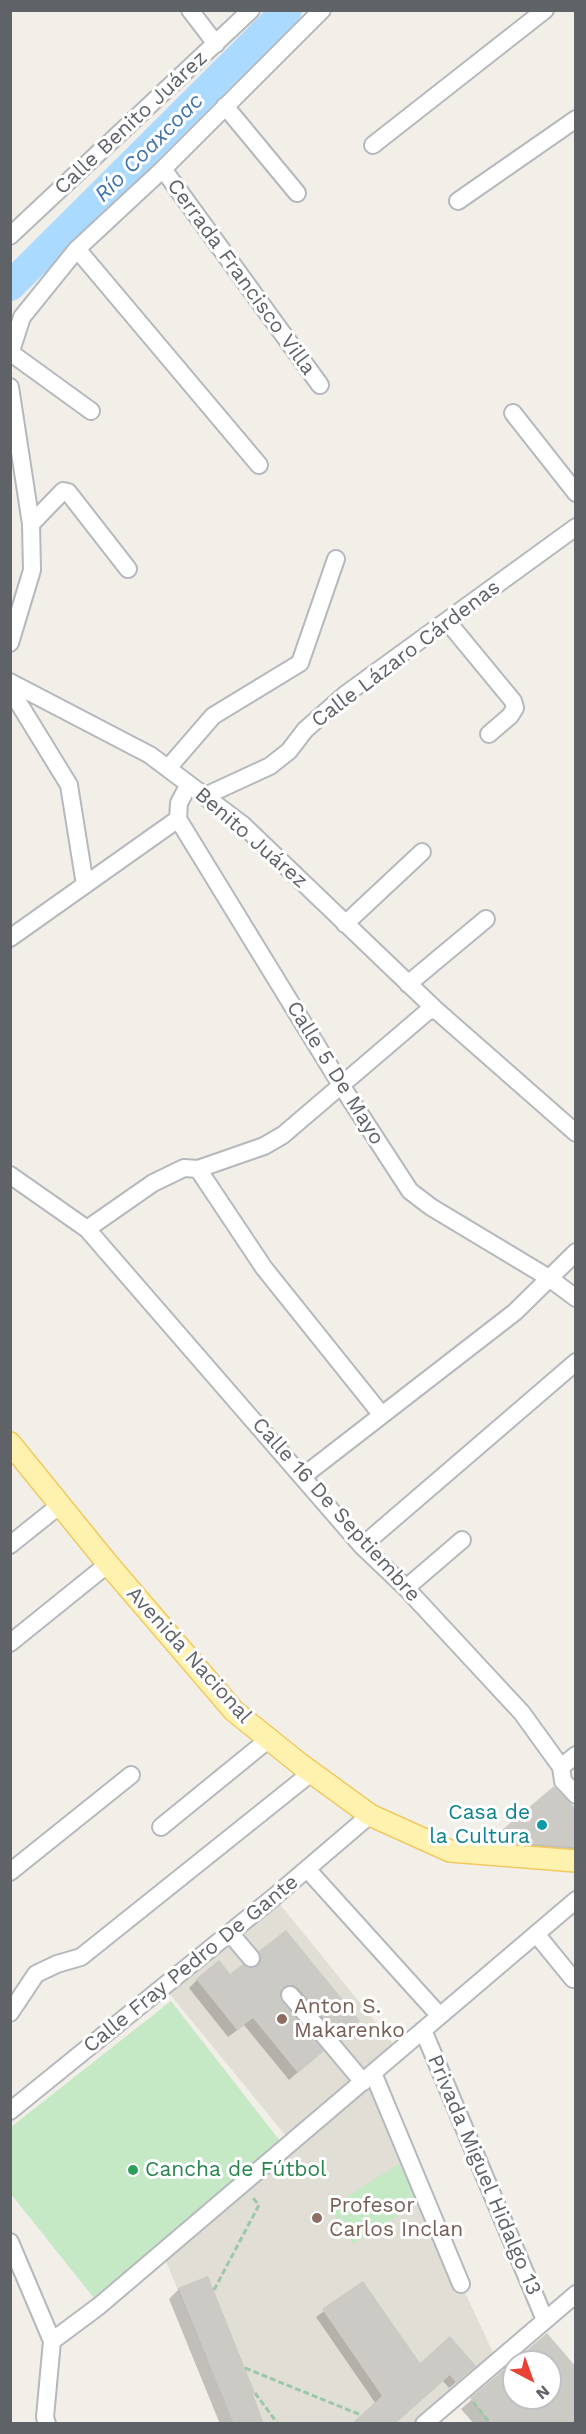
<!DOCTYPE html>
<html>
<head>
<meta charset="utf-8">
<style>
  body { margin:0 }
  #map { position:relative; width:586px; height:2434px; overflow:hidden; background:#f1efe8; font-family:"Work Sans",sans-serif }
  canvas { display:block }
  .frame { position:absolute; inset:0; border:12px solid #5f6368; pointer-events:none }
  .north { position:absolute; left:502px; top:2350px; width:60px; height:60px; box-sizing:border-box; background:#fff; border:2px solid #bfc1c3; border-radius:50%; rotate:139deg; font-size:16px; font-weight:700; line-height:24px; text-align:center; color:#5f6368 }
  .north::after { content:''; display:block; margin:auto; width:21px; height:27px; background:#ea4335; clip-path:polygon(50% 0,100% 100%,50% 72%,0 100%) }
</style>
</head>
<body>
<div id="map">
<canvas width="586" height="2434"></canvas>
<div class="frame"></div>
<div class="north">N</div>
</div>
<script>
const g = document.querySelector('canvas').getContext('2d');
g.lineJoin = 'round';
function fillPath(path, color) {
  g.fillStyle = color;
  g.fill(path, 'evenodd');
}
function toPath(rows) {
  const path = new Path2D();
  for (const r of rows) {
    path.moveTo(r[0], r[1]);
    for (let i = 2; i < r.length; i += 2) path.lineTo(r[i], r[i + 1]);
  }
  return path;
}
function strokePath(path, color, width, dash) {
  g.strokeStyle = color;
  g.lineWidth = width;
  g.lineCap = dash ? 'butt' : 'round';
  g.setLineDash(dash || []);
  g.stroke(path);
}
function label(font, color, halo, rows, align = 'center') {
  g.font = font + ' "Work Sans",sans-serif';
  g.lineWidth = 6;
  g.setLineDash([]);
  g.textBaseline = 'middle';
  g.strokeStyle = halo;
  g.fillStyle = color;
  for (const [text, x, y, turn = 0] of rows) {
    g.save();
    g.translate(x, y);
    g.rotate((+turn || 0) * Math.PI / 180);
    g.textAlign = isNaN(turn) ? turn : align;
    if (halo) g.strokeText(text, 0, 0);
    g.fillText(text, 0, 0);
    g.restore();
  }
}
const education = toPath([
  [274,1897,400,2052,373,2073,461,2284,497,2361,424,2423,234,2423,162,2252,290,2141,164,1987]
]);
const green = toPath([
  [171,2001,284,2146,98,2303,11,2194,11,2127],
  [399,2164,422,2201,353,2244,330,2207]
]);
const shadow = toPath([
  [554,1788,573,1808,576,1807,576,1860,479,1853],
  [260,1952,350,2029,331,2045,284,1993,279,1994,280,2002,313,2059,289,2080,244,2025,228,2037,189,1988,197,1980,230,1976,253,1969,251,1961],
  [363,2283,419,2365,468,2372,449,2388,442,2380,376,2404,316,2317],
  [179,2289,251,2394,263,2424,220,2424,169,2299],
  [546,2335,576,2424,474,2424,461,2409,514,2363,514,2398,550,2398,550,2362,515,2362]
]);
const river = toPath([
  [10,286,287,10]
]);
const building = toPath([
  [554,1786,576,1809,576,1847,489,1841],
  [286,1930,360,2021,340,2038,298,1988,293,1985,284,1987,280,1992,282,2001,324,2051,298,2073,253,2018,237,2030,196,1979,219,1960,230,1974,243,1964,248,1968,257,1966,261,1961,259,1951],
  [208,2276,255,2393,253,2394,264,2424,234,2424,178,2288],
  [363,2281,420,2363,450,2336,476,2366,456,2383,450,2375,395,2424,351,2424,382,2396,322,2309],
  [547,2333,576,2367,576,2424,492,2424,470,2398],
  [514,2362,550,2362,550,2398,514,2398]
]);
const path = toPath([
  [214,2290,259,2205,252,2197],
  [245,2368,361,2415],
  [255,2393,278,2424],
  [473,2402,491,2424]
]);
const minor = toPath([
  [190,10,216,44],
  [225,106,297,193],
  [373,145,545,10],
  [163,169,320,385],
  [458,201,576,119],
  [10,236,251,10],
  [77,249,259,465],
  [11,353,91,411],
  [10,354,22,317,77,249,163,169,322,10],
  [10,387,31,524,32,570,10,643],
  [513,413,576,493],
  [31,524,63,491,68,492,128,569],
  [447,621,513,701,515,708,510,716,489,734],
  [10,682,150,755,243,825,436,1010,576,1133],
  [17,686,18,702,69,785,85,885],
  [168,768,213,716,300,663,336,559],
  [189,784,179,803,178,819,341,1085,410,1191,431,1207,549,1278,576,1298],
  [205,796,270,766,289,751,305,730,346,694,576,527],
  [345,924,422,852],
  [10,938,178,819],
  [408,984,486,919],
  [198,1169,264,1268,381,1414],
  [10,1175,87,1229,362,1546,406,1588,522,1713,561,1767,563,1781,576,1795],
  [87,1229,153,1183,184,1168,198,1169,264,1146,283,1135,428,1011,436,1010],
  [302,1477,515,1312,576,1252],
  [10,1545,60,1505],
  [362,1546,576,1362],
  [406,1588,462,1540],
  [10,1643,108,1564],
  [561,1767,576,1755],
  [161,1827,269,1739],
  [307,1869,439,2015],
  [10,1872,131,1775],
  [230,1933,251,1958],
  [537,1935,573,1979],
  [290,1995,363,2082],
  [10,2013,36,1974,57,1964,81,1957,311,1773],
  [423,2030,545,2320],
  [373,2073,461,2284],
  [10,2111,274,1897,370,1815],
  [10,2242,52,2341,45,2417,47,2424],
  [52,2341,99,2306,576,1900],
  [424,2424,576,2294]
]);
const major = toPath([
  [10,1443,108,1564,234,1711,300,1764,370,1815,450,1851,576,1861]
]);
const markers = [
  [542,1825,6,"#0f9aa8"],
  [282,2019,6,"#8d6e63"],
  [133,2170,6,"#2e9e5b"],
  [317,2218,6,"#8d6e63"]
];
const streetNames = [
  ["Calle Benito Juárez",131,123,-43],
  ["Cerrada Francisco Villa",241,277,54],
  ["Calle Lázaro Cárdenas",406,654,-37],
  ["Benito Juárez",251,838,41],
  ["Calle 5 De Mayo",335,1073,58],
  ["Calle 16 De Septiembre",336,1510,48],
  ["Avenida Nacional",189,1655,48],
  ["Calle Fray Pedro De Gante",191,1964,-39],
  ["Privada Miguel Hidalgo 13",484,2175,67]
];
const cultureNames = [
  ["Casa de",530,1813],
  ["la Cultura",530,1837]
];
const educationNames = [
  ["Anton S.",294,2007],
  ["Makarenko",294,2031],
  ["Profesor",329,2206],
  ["Carlos Inclan",329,2230]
];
const leisureNames = [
  ["Cancha de Fútbol",145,2170]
];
const waterNames = [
  ["Río Coaxcoac",149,148,-45]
];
fillPath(education, '#e1ded6');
fillPath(green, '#c5e8c5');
fillPath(shadow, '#0003');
strokePath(river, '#aadaff', 30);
fillPath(building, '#cccac5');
strokePath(minor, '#b5b8bc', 20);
strokePath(major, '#f2c960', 24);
strokePath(path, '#9cc7a9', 3, [6, 3]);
strokePath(minor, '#fff', 16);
strokePath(major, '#fff2af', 21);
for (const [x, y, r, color] of markers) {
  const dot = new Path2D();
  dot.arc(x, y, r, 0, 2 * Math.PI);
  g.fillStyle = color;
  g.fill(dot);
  strokePath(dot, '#fff', 2);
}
label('21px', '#5f6368', '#fff', streetNames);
label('21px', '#0d838f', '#fff', cultureNames, 'right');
label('21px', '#785e54', '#fff', educationNames, 'left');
label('21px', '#27864d', '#fff', leisureNames, 'left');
label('italic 22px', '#4174aa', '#fff', waterNames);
</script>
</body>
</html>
